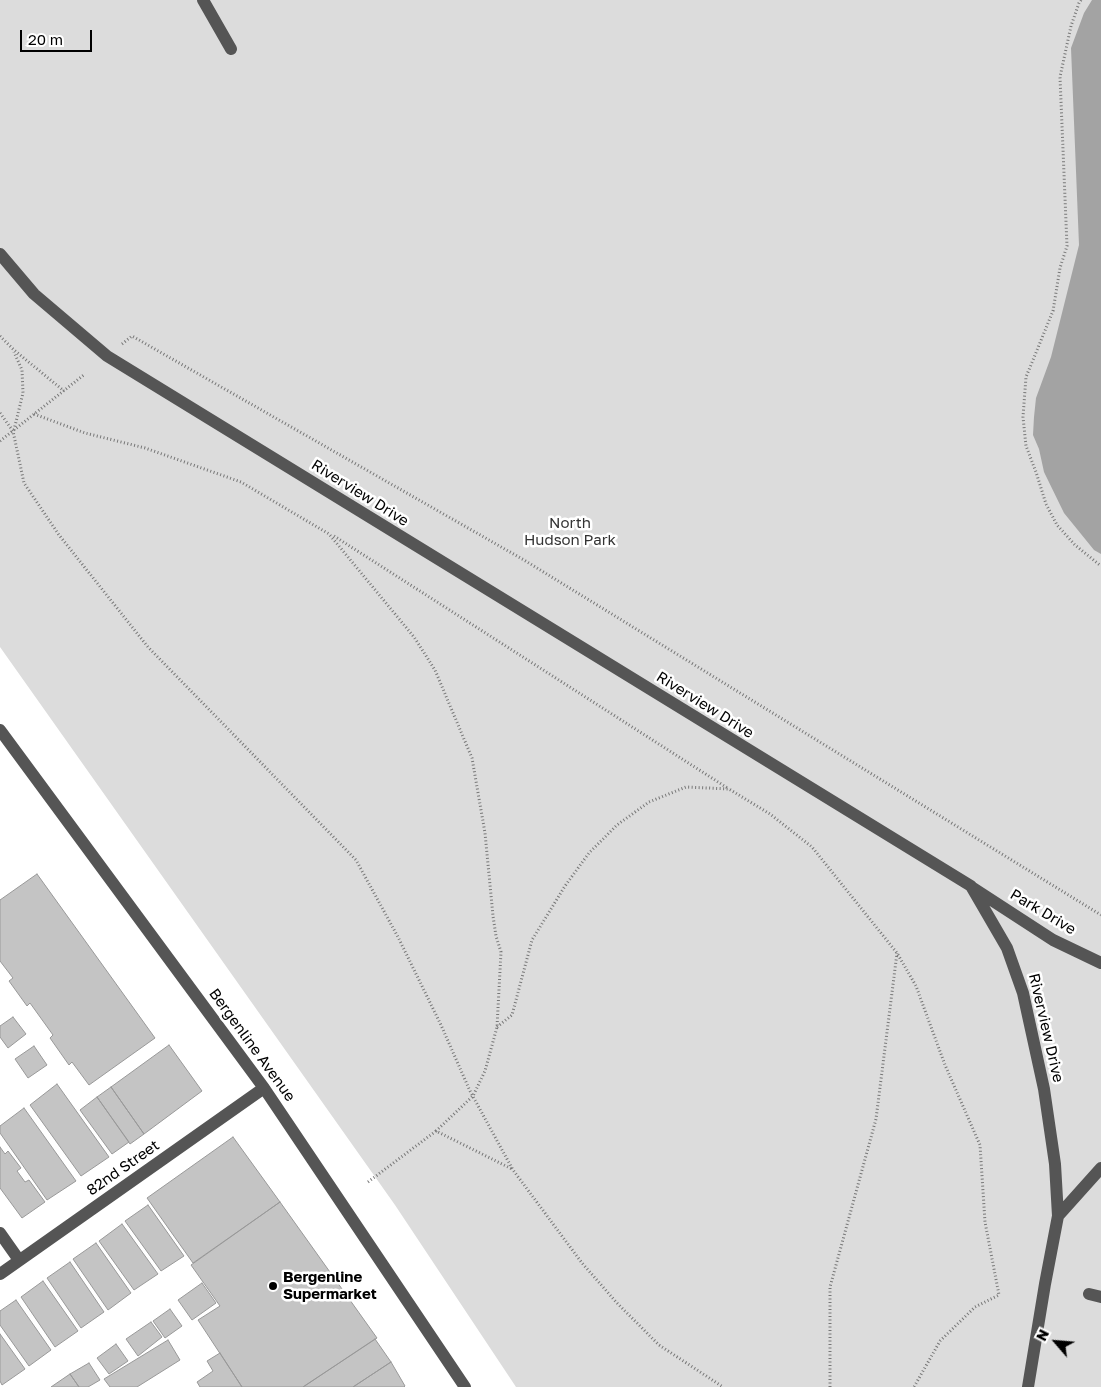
<!DOCTYPE html>
<html>
<head>
<meta charset="utf-8">
<style>
  body { margin:0 }
  #map { position:relative; width:1101px; height:1387px; overflow:hidden; background:#fff; font-family:"Golos Text",sans-serif }
  canvas { display:block }
  .north { position:absolute; left:1031px; top:1317px; width:50px; height:50px; -webkit-text-stroke:4px #fff; paint-order:stroke; rotate:297deg; font-size:14px; font-weight:700; line-height:20px; text-align:center; color:#000 }
  .north::after { content:''; display:block; margin:auto; width:18px; height:22px; background:#000; clip-path:polygon(50% 0,100% 100%,50% 72%,0 100%) }
  .scale { position:absolute; left:20px; top:30px; width:72px; height:22px; box-sizing:border-box; border:2px solid #000; border-top:0; padding-left:6px; font-size:15px; line-height:18px; white-space:nowrap; color:#000; -webkit-text-stroke:4px #fff; paint-order:stroke }
</style>
</head>
<body>
<div id="map">
<canvas width="1101" height="1387"></canvas>
<div class="north">N</div>
<div class="scale">20 m</div>
</div>
<script>
const g = document.querySelector('canvas').getContext('2d');
g.lineJoin = 'round';
function fillPath(path, color) {
  g.fillStyle = color;
  g.fill(path, 'evenodd');
}
function toPath(rows) {
  const path = new Path2D();
  for (const r of rows) {
    path.moveTo(r[0], r[1]);
    for (let i = 2; i < r.length; i += 2) path.lineTo(r[i], r[i + 1]);
  }
  return path;
}
function strokePath(path, color, width, dash) {
  g.strokeStyle = color;
  g.lineWidth = width;
  g.lineCap = dash ? 'butt' : 'round';
  g.setLineDash(dash || []);
  g.stroke(path);
}
function label(font, color, halo, rows, align = 'center') {
  g.font = font + ' "Golos Text",sans-serif';
  g.lineWidth = 5;
  g.setLineDash([]);
  g.textBaseline = 'middle';
  g.strokeStyle = halo;
  g.fillStyle = color;
  for (const [text, x, y, turn = 0] of rows) {
    g.save();
    g.translate(x, y);
    g.rotate((+turn || 0) * Math.PI / 180);
    g.textAlign = isNaN(turn) ? turn : align;
    if (halo) g.strokeText(text, 0, 0);
    g.fillText(text, 0, 0);
    g.restore();
  }
}
const green = toPath([
  [0,0,1101,0,1101,1387,516,1387,395,1205,0,647]
]);
const water = toPath([
  [1092,0,1101,0,1101,554,1094,550,1064,513,1044,472,1039,449,1033,435,1034,417,1036,398,1051,357,1079,245,1071,48,1084,13]
]);
const building = toPath([
  [37,874,155,1038,89,1085,72,1062,69,1065,50,1038,53,1035,30,1003,27,1006,9,981,13,978,0,961,0,900,37,874],
  [13,1017,26,1034,8,1048,0,1037,0,1026,13,1017],
  [169,1045,202,1091,144,1134,111,1087,169,1045],
  [34,1046,47,1065,28,1078,15,1059,34,1046],
  [57,1084,109,1157,81,1176,30,1105,57,1084],
  [111,1087,144,1134,130,1144,97,1097,111,1087],
  [97,1097,129,1142,112,1154,80,1110,97,1097],
  [24,1108,76,1181,47,1200,0,1133,0,1126,24,1108],
  [233,1137,280,1202,193,1263,147,1198,233,1137],
  [0,1147,5,1154,8,1151,21,1168,17,1171,25,1182,29,1180,45,1202,22,1218,0,1188,0,1147],
  [280,1202,377,1338,303,1387,242,1387,198,1320,220,1306,191,1265,280,1202],
  [148,1205,184,1256,161,1271,125,1221,148,1205],
  [122,1224,158,1274,134,1290,99,1241,122,1224],
  [96,1243,131,1293,108,1310,73,1259,96,1243],
  [70,1262,104,1312,81,1328,47,1278,70,1262],
  [43,1281,78,1331,55,1347,21,1297,43,1281],
  [202,1283,216,1303,192,1320,178,1300,202,1283],
  [16,1300,51,1350,29,1366,0,1325,0,1311,16,1300],
  [170,1309,182,1326,165,1338,153,1321,170,1309],
  [151,1322,162,1337,138,1356,126,1339,151,1322],
  [0,1334,25,1369,2,1385,0,1381,0,1334],
  [375,1339,391,1362,353,1387,303,1387,375,1339],
  [168,1340,180,1360,137,1387,110,1387,104,1379,168,1340],
  [116,1344,128,1361,109,1374,97,1358,116,1344],
  [220,1353,242,1387,200,1387,197,1382,213,1371,207,1361,220,1353],
  [391,1362,405,1386,404,1387,353,1387,391,1362],
  [89,1363,100,1380,88,1387,79,1387,70,1374,89,1363],
  [70,1374,79,1387,51,1387,70,1374]
]);
const path = toPath([
  [1081,0,1079,3,1071,26,1060,77,1067,246,1060,268,1053,311,1026,377,1023,417,1026,446,1036,472,1046,504,1057,525,1075,545,1101,566],
  [0,336,14,350,64,391],
  [122,344,132,336,524,560,1101,915],
  [0,413,13,431,24,483,59,535,148,647,356,860,398,937,441,1025,470,1091,513,1170,582,1263,617,1303,659,1345,723,1387],
  [34,414,85,433,145,448,241,482,329,534,414,637,435,670,472,758,485,833,493,916,496,936,501,952,497,1027,485,1071,473,1096,436,1131],
  [14,430,23,393,22,370,14,352],
  [0,441,85,374],
  [334,536,729,789],
  [497,1027,512,1015,532,940,565,886,589,853,617,825,649,802,686,787,729,789,770,814,812,847,897,953,916,986,945,1065,980,1145,985,1222,999,1295,975,1307,940,1341,914,1387],
  [368,1182,436,1131,512,1169],
  [830,1387,830,1287,876,1119,897,953]
]);
const minor = toPath([
  [203,0,231,49],
  [0,254,34,294,107,356,971,886,1007,948,1023,993,1044,1089,1055,1164,1058,1216,1045,1284,1028,1387],
  [0,730,264,1088,465,1387],
  [973,888,1053,940,1101,963],
  [1058,1216,1101,1168],
  [0,1233,19,1260],
  [0,1274,264,1088],
  [1089,1294,1101,1297]
]);
const markers = [
  [273,1286,5,"#000"]
];
const streetNames = [
  ["Riverview Drive",360,493,32],
  ["Riverview Drive",705,705,32],
  ["Park Drive",1043,912,31],
  ["Riverview Drive",1046,1028,77],
  ["Bergenline Avenue",252,1045,54],
  ["82nd Street",123,1168,-35]
];
const parkNames = [
  ["North",570,523],
  ["Hudson Park",570,540]
];
const poiNames = [
  ["Bergenline",283,1277],
  ["Supermarket",283,1294]
];
fillPath(green, '#dcdcdc');
fillPath(water, '#a3a3a3');
fillPath(building, '#c4c4c4');
strokePath(building, '#999', 1);
strokePath(path, '#777', 3, [1, 2.5]);
strokePath(minor, '#555', 12);
for (const [x, y, r, color] of markers) {
  const dot = new Path2D();
  dot.arc(x, y, r, 0, 2 * Math.PI);
  g.fillStyle = color;
  g.fill(dot);
  strokePath(dot, '#fff', 2);
}
label('15px', '#000', '#fff', streetNames);
label('15px', '#333', '#fff', parkNames);
label('bold 15px', '#000', '#fff', poiNames, 'left');
</script>
</body>
</html>
